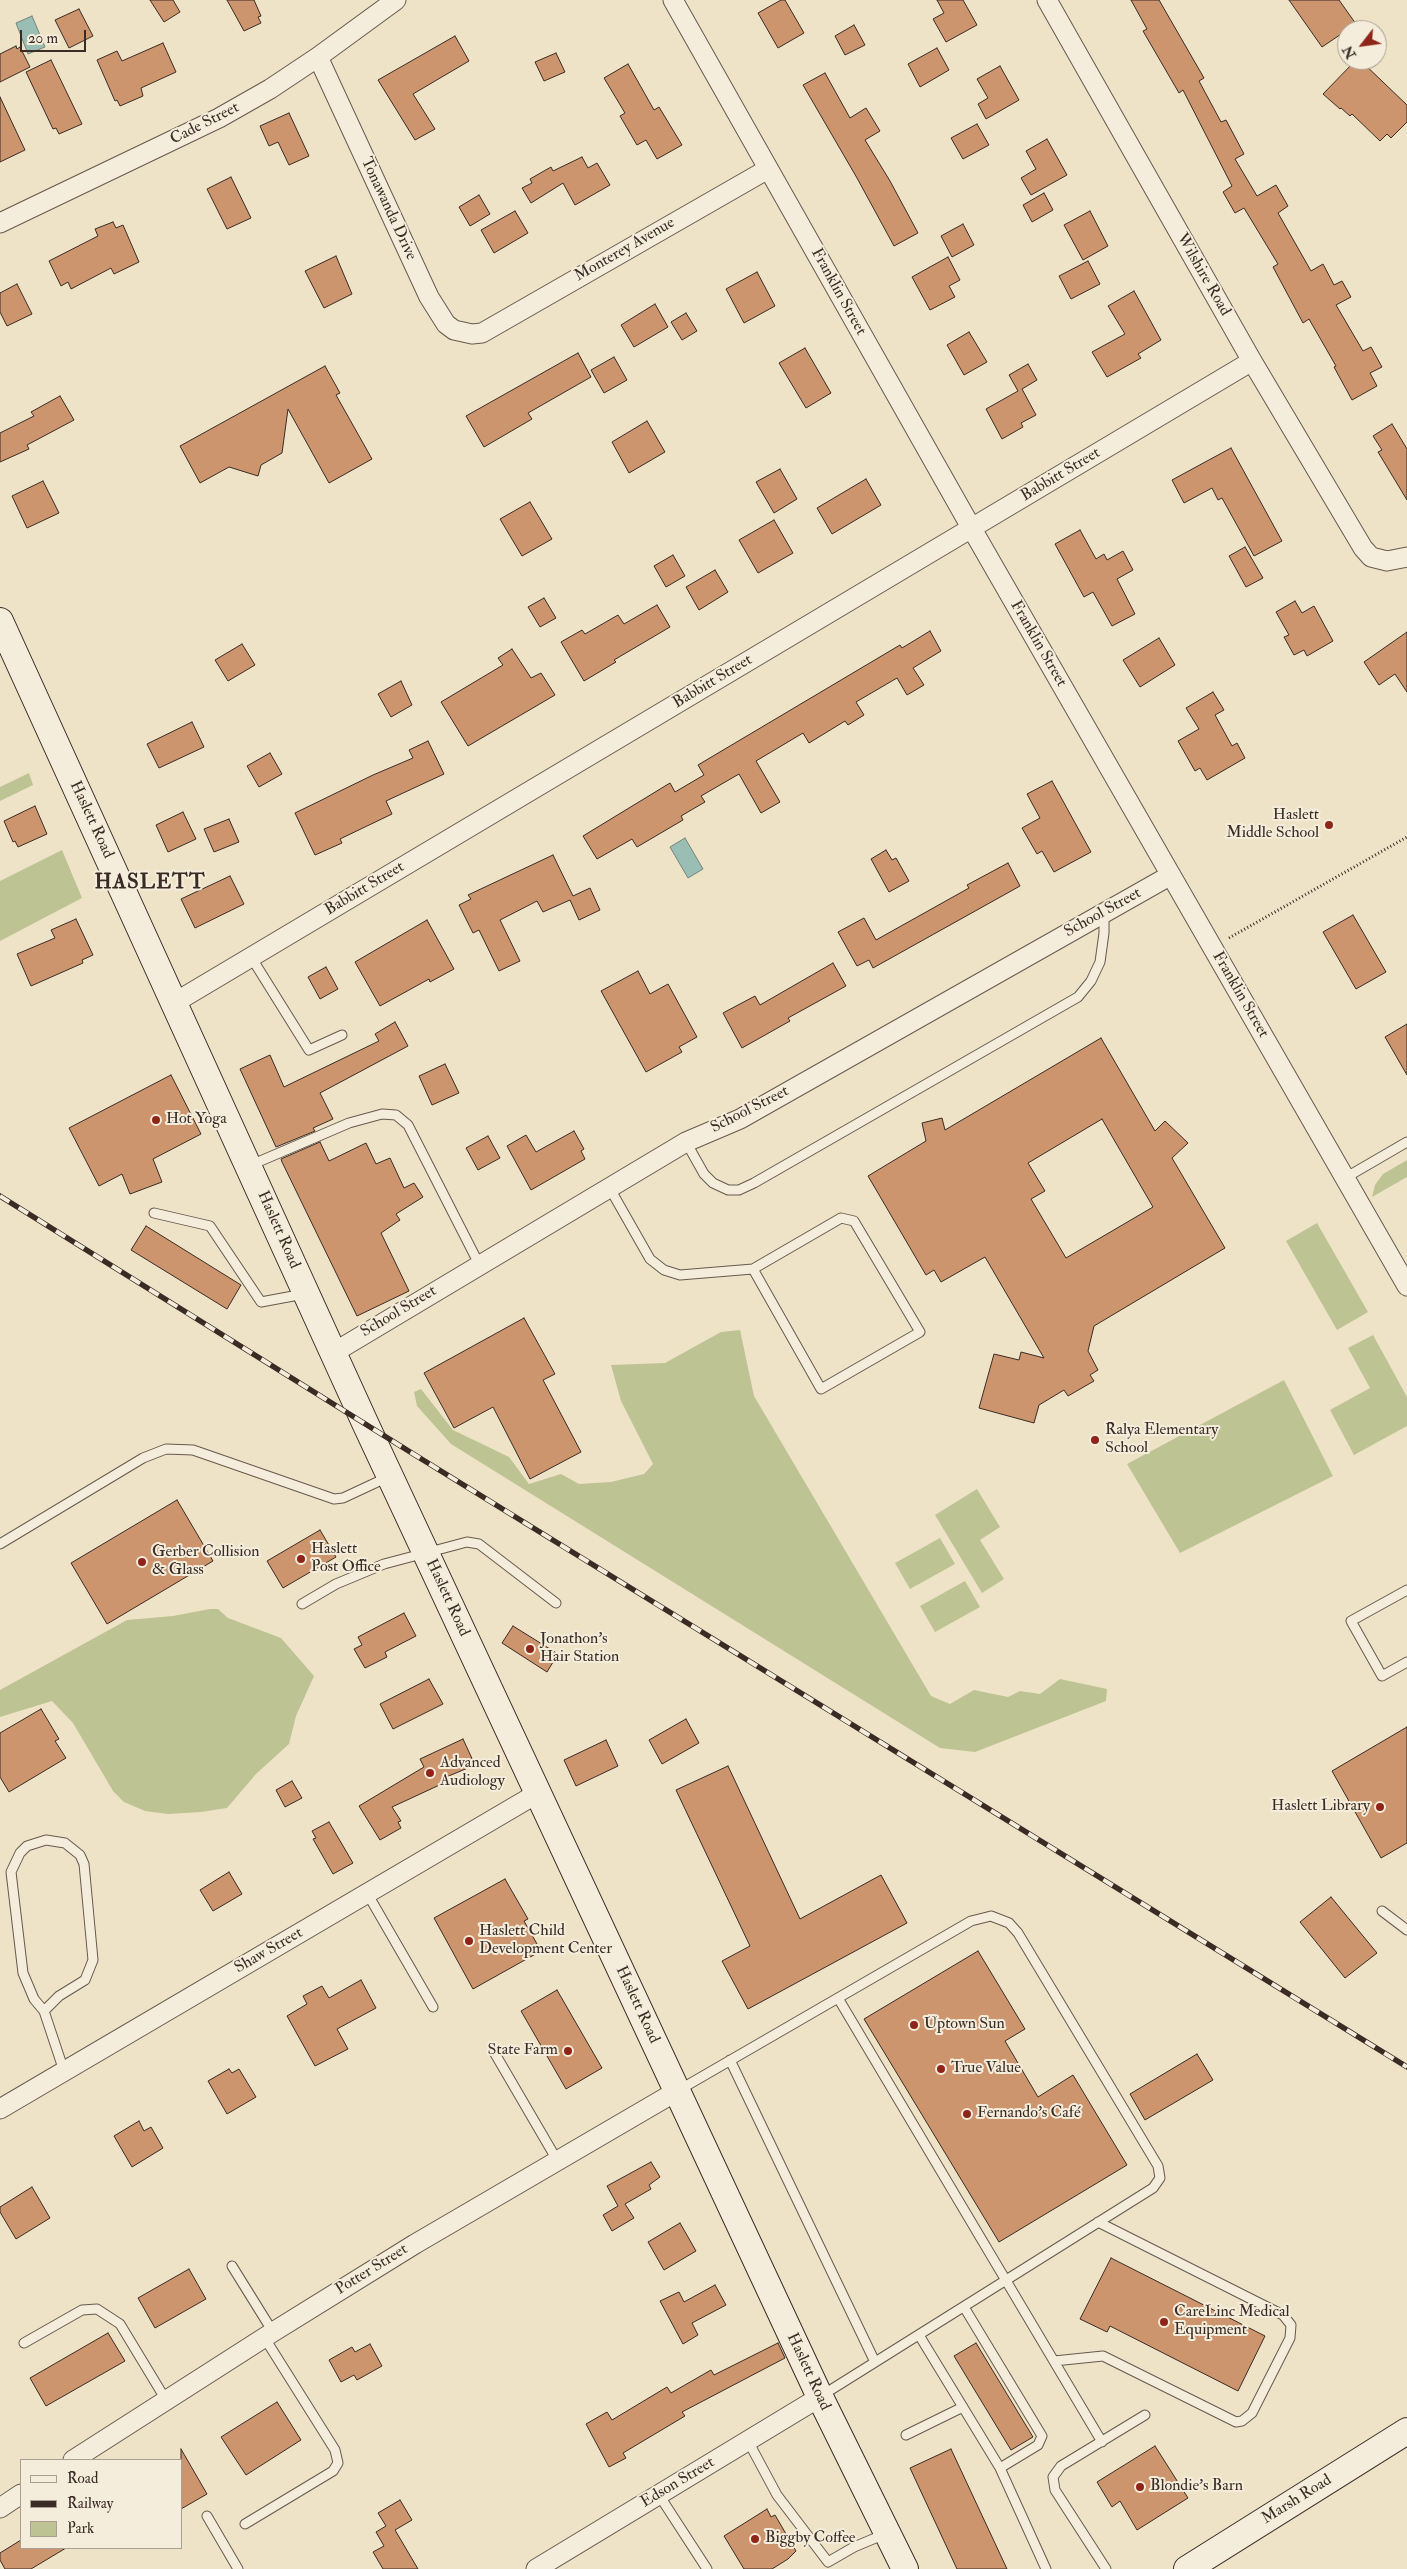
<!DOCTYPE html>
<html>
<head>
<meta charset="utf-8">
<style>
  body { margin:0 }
  #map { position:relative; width:1407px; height:2569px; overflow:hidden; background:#efe3c7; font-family:"IM FELL Double Pica",serif }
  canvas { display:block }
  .legend { position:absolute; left:20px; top:2459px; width:162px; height:90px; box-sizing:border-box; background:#f5eddb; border:1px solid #aa9f92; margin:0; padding:6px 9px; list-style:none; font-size:15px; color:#3a2b25 }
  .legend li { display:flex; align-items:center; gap:10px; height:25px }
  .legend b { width:25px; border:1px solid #aa9f92 }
  .north { position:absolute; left:1337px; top:20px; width:50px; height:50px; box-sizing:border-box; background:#f5eddb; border:1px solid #aa9f92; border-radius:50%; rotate:240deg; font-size:14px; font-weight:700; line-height:20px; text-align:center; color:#3a2b25 }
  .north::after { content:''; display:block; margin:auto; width:18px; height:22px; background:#8f2418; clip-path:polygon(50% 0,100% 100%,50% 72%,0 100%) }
  .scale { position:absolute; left:20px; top:30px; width:66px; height:22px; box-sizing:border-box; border:2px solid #3a2b25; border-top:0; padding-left:6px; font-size:15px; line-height:18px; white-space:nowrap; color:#3a2b25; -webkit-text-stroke:4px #f5eddb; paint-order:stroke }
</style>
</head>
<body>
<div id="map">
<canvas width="1407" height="2569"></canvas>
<ul class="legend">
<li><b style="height:6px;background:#f5eddb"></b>Road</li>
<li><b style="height:6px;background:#3a2b25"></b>Railway</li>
<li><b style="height:14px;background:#bdc393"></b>Park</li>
</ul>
<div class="north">N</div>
<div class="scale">20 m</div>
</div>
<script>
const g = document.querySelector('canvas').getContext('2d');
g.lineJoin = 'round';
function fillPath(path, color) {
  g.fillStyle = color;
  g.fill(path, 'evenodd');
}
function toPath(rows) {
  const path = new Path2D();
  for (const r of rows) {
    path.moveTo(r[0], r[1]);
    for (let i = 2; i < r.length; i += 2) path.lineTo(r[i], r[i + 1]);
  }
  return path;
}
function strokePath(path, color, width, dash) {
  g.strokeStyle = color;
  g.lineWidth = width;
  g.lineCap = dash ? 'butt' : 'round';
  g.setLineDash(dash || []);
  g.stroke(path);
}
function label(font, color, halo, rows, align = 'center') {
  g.font = font + ' "IM FELL Double Pica",serif';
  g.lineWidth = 4;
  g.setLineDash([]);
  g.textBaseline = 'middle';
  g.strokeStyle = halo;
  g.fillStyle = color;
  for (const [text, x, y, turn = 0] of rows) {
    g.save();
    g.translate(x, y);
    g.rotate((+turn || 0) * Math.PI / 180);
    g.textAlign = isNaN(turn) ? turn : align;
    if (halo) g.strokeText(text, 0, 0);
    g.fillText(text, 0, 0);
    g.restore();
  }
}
const green = toPath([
  [29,773,33,785,0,801,0,787],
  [62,850,82,898,0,941,0,881],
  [1407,1160,1407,1177,1372,1197,1375,1185,1383,1174],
  [1317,1223,1368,1312,1337,1330,1286,1241],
  [740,1330,754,1396,931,1696,950,1704,974,1690,1008,1697,1020,1691,1040,1694,1060,1679,1107,1689,1106,1701,975,1752,940,1748,451,1444,417,1406,414,1392,421,1389,453,1430,509,1457,529,1484,561,1474,579,1484,611,1482,644,1474,653,1464,621,1401,611,1365,665,1363,721,1332],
  [1373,1335,1407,1397,1407,1426,1354,1455,1330,1410,1370,1388,1348,1348],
  [1284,1380,1333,1476,1180,1553,1127,1464],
  [977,1489,1000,1527,980,1540,1004,1579,982,1593,935,1515],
  [940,1538,955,1564,910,1589,895,1563],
  [965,1581,980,1607,935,1632,920,1606],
  [210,1609,218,1609,228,1618,281,1638,314,1676,296,1716,289,1744,256,1774,227,1808,201,1812,168,1814,145,1811,124,1802,113,1791,73,1723,52,1701,0,1717,0,1690,127,1620,173,1616]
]);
const water = toPath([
  [32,16,45,47,28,54,16,23,32,16],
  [685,838,703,869,688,878,670,847,685,838]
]);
const building = toPath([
  [150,0,173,0,180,12,164,22,150,0],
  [227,0,254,0,261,16,258,17,261,23,244,31,227,0],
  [781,0,785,0,804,33,778,48,758,13,781,0],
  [937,0,963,0,977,25,946,42,933,19,944,13,937,0],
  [1131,0,1159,0,1204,78,1199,81,1221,122,1226,120,1244,154,1235,159,1257,196,1276,185,1288,206,1278,213,1311,271,1323,264,1334,285,1342,281,1351,297,1336,305,1363,351,1371,347,1382,367,1370,373,1377,386,1352,400,1334,367,1336,366,1309,319,1303,323,1273,267,1278,264,1244,208,1235,213,1223,192,1232,186,1183,90,1179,93,1143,31,1147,29,1131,0],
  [1289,0,1339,0,1356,24,1322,47,1289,0],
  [79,9,93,36,69,48,55,20,79,9],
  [854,25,865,45,845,55,835,36,854,25],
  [455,36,469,61,413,94,435,129,415,140,378,80,455,36],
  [163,43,176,72,141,88,143,96,120,106,117,100,115,101,97,60,117,51,122,61,163,43],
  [16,46,17,49,20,47,30,67,0,82,0,54,16,46],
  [937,48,949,70,920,87,908,64,937,48],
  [556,53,565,72,544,81,535,62,556,53],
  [51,60,82,124,59,134,56,128,53,129,26,72,51,60],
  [1356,60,1360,60,1407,105,1407,122,1391,138,1387,134,1380,141,1352,114,1350,116,1341,108,1340,109,1323,94,1356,60],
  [628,64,654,110,659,107,682,145,657,159,646,140,637,145,620,116,625,113,604,78,628,64],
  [1000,66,1019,100,986,119,978,104,988,98,977,79,1000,66],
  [825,73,850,118,866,108,880,131,865,140,890,181,918,233,894,246,857,178,803,85,825,73],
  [0,97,25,150,0,162,0,97],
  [289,113,309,156,289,165,278,142,269,146,260,126,289,113],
  [977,124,989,145,963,159,951,138,977,124],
  [1047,139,1067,175,1031,195,1021,178,1036,169,1026,151,1047,139],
  [582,157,588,168,597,163,610,185,575,205,563,183,531,203,522,188,532,183,530,179,551,167,553,171,582,157],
  [231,177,251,218,227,229,207,189,231,177],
  [1044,193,1053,210,1032,222,1023,205,1044,193],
  [479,195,490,214,470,226,459,207,479,195],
  [515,211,528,233,494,253,481,230,515,211],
  [1090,211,1108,246,1083,260,1064,225,1090,211],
  [113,222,116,228,123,225,139,262,114,274,111,268,71,289,68,282,61,286,49,261,98,236,95,229,113,222],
  [963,224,974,245,952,257,941,236,963,224],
  [336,256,352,294,324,308,305,271,336,256],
  [948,257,960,280,949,286,955,297,930,310,912,277,948,257],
  [1088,261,1100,284,1071,299,1059,276,1088,261],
  [757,272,775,306,744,323,726,289,757,272],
  [17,284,32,314,7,326,0,312,0,293,17,284],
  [1134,291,1161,340,1138,354,1141,358,1107,377,1092,352,1125,334,1108,306,1134,291],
  [655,304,668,327,634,347,621,325,655,304],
  [686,313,697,331,682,340,671,322,686,313],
  [969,332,987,362,964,375,947,345,969,332],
  [805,348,831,393,806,408,779,363,805,348],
  [578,353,591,377,528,413,532,419,484,447,466,416,578,353],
  [614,357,627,380,604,393,591,370,614,357],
  [1028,364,1037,380,1022,389,1036,415,1021,423,1023,427,1002,439,986,409,1018,391,1009,375,1028,364],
  [325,366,340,393,336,395,372,459,329,483,288,409,282,453,261,465,258,476,229,467,200,483,180,446,325,366],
  [60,396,74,420,27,445,29,449,0,462,0,433,34,416,31,412,60,396],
  [647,421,665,452,629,473,612,442,647,421],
  [1392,424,1407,449,1407,500,1378,452,1382,450,1373,436,1392,424],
  [1231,448,1282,541,1254,556,1222,498,1218,500,1212,488,1184,503,1172,480,1231,448],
  [780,469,797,499,774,513,756,482,780,469],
  [866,479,881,505,832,534,817,508,866,479],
  [43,481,59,513,27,528,12,496,43,481],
  [530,502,552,539,522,556,500,519,530,502],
  [774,520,793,553,758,573,739,540,774,520],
  [1080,530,1096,559,1104,554,1107,560,1123,551,1133,570,1117,579,1135,614,1112,626,1093,592,1084,597,1055,544,1080,530],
  [1245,547,1263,578,1246,587,1229,556,1245,547],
  [673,555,685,576,666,587,654,566,673,555],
  [715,570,728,592,699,610,686,587,715,570],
  [544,598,556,618,540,627,528,607,544,598],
  [1295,601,1302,613,1314,606,1333,641,1307,656,1304,650,1294,655,1284,637,1289,635,1276,612,1295,601],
  [657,605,670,627,614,660,616,662,584,681,561,642,582,630,585,634,618,615,624,624,657,605],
  [930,631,941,651,913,668,924,685,907,695,897,678,856,702,864,715,848,725,845,721,809,743,803,733,756,761,780,802,761,813,739,774,701,796,705,802,681,816,683,820,637,847,632,839,597,859,583,836,670,783,675,792,704,775,698,765,900,645,902,648,930,631],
  [1407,632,1407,692,1395,674,1379,685,1364,662,1407,632],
  [1159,638,1175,665,1140,687,1123,660,1159,638],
  [242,644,255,665,228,681,215,660,242,644],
  [512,649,531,678,541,673,555,695,468,746,441,702,503,665,498,658,512,649],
  [401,681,412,705,391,717,378,694,401,681],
  [1213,692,1224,710,1215,715,1232,746,1237,743,1245,758,1207,780,1200,768,1195,771,1178,741,1199,729,1186,708,1213,692],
  [192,722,204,747,159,768,147,744,192,722],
  [428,741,444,774,386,801,392,814,340,839,342,843,315,855,295,813,373,775,413,758,409,750,428,741],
  [270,753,282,774,259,787,247,766,270,753],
  [1052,781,1091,852,1054,872,1042,851,1037,854,1022,828,1040,818,1027,794,1052,781],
  [35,806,47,834,18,847,15,841,13,842,4,821,35,806],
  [183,812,196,839,168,852,156,825,183,812],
  [229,819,239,842,214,852,204,829,229,819],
  [886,850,892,860,896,858,909,881,889,892,871,859,886,850],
  [553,855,573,896,590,888,600,910,579,920,570,900,543,912,537,901,500,920,520,961,499,971,479,930,473,933,459,905,471,899,468,895,553,855],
  [1008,863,1020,886,873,968,869,960,857,966,838,932,864,918,876,940,969,888,967,885,1008,863],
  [230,876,244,904,195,928,181,899,230,876],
  [1353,915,1386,972,1356,989,1323,932,1353,915],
  [76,919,93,955,82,960,83,963,31,986,17,954,55,938,51,930,76,919],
  [427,920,454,969,430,982,429,979,380,1006,355,962,427,920],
  [833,963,846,986,788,1018,790,1021,742,1048,723,1013,755,996,760,1005,833,963],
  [326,967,338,989,320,999,308,977,326,967],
  [638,971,650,994,668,984,697,1037,679,1047,682,1052,646,1072,601,991,638,971],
  [395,1022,408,1046,320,1093,333,1119,313,1128,315,1131,276,1147,240,1069,270,1055,284,1087,379,1041,375,1034,395,1022],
  [1407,1024,1407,1075,1385,1037,1407,1024],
  [1101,1038,1155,1131,1165,1121,1188,1143,1172,1158,1225,1248,1094,1326,1088,1351,1098,1370,1090,1375,1094,1381,1068,1396,1064,1390,1039,1405,1034,1423,979,1408,994,1354,1019,1360,1021,1352,1044,1358,985,1257,941,1282,934,1270,926,1275,868,1176,926,1141,922,1123,942,1118,945,1130,1101,1038],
  [1102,1119,1153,1207,1066,1258,1031,1199,1045,1191,1028,1163,1102,1119],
  [445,1064,459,1093,432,1105,419,1076,445,1064],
  [171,1075,201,1134,153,1159,162,1182,130,1194,122,1174,99,1186,69,1128,171,1075],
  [574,1131,584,1149,581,1151,585,1159,531,1190,507,1146,526,1135,536,1152,574,1131],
  [488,1136,500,1158,478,1170,466,1148,488,1136],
  [320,1142,329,1161,366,1143,376,1164,390,1158,404,1188,414,1183,423,1197,396,1214,400,1220,381,1233,409,1291,357,1316,282,1162,281,1159,320,1142],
  [146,1226,241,1285,227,1309,131,1250,146,1226],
  [524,1318,555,1374,543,1380,581,1452,530,1479,493,1407,454,1428,424,1373,524,1318],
  [177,1500,213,1561,107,1624,71,1563,177,1500],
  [320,1530,336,1557,283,1588,267,1561,320,1530],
  [404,1613,416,1636,385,1652,387,1657,365,1668,354,1649,362,1645,358,1637,404,1613],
  [513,1626,558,1654,547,1672,502,1643,513,1626],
  [429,1679,443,1704,393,1729,380,1704,429,1679],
  [41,1709,59,1739,55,1741,66,1758,9,1792,0,1777,0,1733,41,1709],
  [686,1719,699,1743,662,1764,649,1740,686,1719],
  [1407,1727,1407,1843,1381,1858,1332,1771,1407,1727],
  [463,1739,475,1765,444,1778,446,1782,392,1807,401,1821,398,1822,401,1828,380,1840,359,1806,424,1767,420,1759,463,1739],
  [606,1740,618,1766,576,1786,564,1760,606,1740],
  [728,1766,800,1919,881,1875,907,1923,748,2009,722,1961,750,1946,676,1790,728,1766],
  [292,1781,302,1798,285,1807,276,1790,292,1781],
  [329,1822,353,1863,333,1874,313,1839,316,1838,312,1831,329,1822],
  [229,1872,242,1894,213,1911,200,1890,229,1872],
  [505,1879,528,1919,524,1921,541,1951,473,1989,434,1918,505,1879],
  [1331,1897,1377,1953,1345,1978,1300,1922,1331,1897],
  [978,1951,1025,2029,1005,2041,1038,2097,1073,2075,1127,2165,999,2242,864,2019,978,1951],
  [361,1980,376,2008,337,2029,348,2049,315,2066,287,2016,307,2004,303,1996,322,1986,329,1998,361,1980],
  [557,1990,602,2068,566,2089,521,2011,557,1990],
  [1197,2054,1213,2080,1145,2120,1130,2094,1197,2054],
  [229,2069,232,2073,239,2069,256,2097,227,2114,208,2081,229,2069],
  [139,2121,144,2131,151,2127,163,2148,132,2167,114,2136,139,2121],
  [651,2162,660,2177,649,2185,651,2189,625,2204,634,2218,612,2231,603,2215,618,2206,607,2186,651,2162],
  [32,2187,50,2218,16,2239,0,2212,0,2207,32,2187],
  [680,2223,696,2251,664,2270,648,2242,680,2223],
  [1111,2258,1265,2336,1238,2391,1110,2326,1107,2332,1080,2319,1111,2258],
  [189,2269,206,2299,155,2328,138,2298,189,2269],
  [715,2285,726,2305,692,2323,698,2335,683,2344,660,2301,679,2292,684,2302,715,2285],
  [108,2333,125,2361,46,2406,30,2378,108,2333],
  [778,2343,785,2358,682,2412,685,2416,623,2453,626,2458,609,2467,586,2424,607,2412,612,2420,667,2387,671,2393,711,2370,714,2375,778,2343],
  [976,2343,1033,2437,1011,2450,954,2356,976,2343],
  [370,2344,382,2366,357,2380,354,2375,341,2382,329,2360,352,2347,355,2352,370,2344],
  [277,2402,301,2440,246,2475,221,2437,277,2402],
  [1155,2446,1188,2498,1137,2530,1120,2501,1112,2507,1097,2482,1155,2446],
  [181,2449,207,2494,181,2509,181,2449],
  [951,2449,1007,2569,957,2569,910,2468,951,2449],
  [400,2500,412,2520,395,2530,418,2569,383,2569,373,2552,384,2546,376,2532,386,2526,378,2513,400,2500],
  [767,2509,771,2517,775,2515,796,2551,788,2559,772,2569,744,2569,724,2536,767,2509],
  [21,2540,21,2548,66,2548,31,2569,5,2569,0,2560,0,2553,21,2540]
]);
const path = toPath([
  [1229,938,1407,837]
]);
const lane = toPath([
  [251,957,309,1050,342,1035],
  [686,1142,704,1174,713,1183,728,1190,739,1190,754,1183,1078,997,1091,981,1100,962,1104,933,1104,912],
  [251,1165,349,1123,382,1114,396,1115,408,1125,479,1264],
  [1345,1178,1407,1142],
  [609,1187,650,1259,664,1270,680,1275,753,1269,841,1218,854,1221,920,1332,821,1389,753,1269],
  [154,1213,210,1226,261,1302,304,1294],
  [0,1544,143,1458,166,1449,193,1450,334,1499,343,1498,388,1477],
  [1407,1590,1351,1621,1382,1676,1407,1662],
  [302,1604,336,1584,384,1564,467,1542,479,1544,556,1603],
  [367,1893,433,2007],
  [1382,1911,1407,1930],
  [838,1998,1102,2442],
  [44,2011,59,1996,85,1980,93,1960,84,1864,80,1855,65,1843,46,1840,27,1846,20,1853,11,1872,23,1973,34,1999,44,2011,64,2071],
  [494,2052,557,2160],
  [730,2060,875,2362],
  [679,2090,971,1921,991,1916,1009,1923,1018,1933,1158,2166,1160,2178,1153,2188,821,2396],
  [232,2266,273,2332],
  [964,2307,1042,2436,1038,2445,1000,2468],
  [919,2335,1000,2468,1046,2569],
  [24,2343,82,2310,97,2309,120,2324,166,2400],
  [1054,2361,1103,2356,1236,2422,1242,2421,1252,2413,1290,2338,1291,2325,1283,2315,1098,2222],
  [906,2435,963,2407],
  [748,2441,777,2495,828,2562,854,2547,885,2534],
  [659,2495,707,2569],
  [207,2516,238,2569],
  [245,2524,333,2471,338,2463,335,2450,264,2337],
  [1106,2569,1055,2490,1053,2477,1061,2466,1145,2415]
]);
const street = toPath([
  [673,0,972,529,1407,1286],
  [1047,0,1252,361,1363,548,1371,557,1387,561,1407,557],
  [318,57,429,297,446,324,454,330,472,334,482,333,768,169],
  [0,223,219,118,270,89,318,57,396,0],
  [174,1003,1252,361],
  [333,1353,686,1142,740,1119,1171,875],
  [0,2109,538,1793],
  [73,2460,273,2332,415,2244,677,2091],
  [0,2508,21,2494],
  [536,2569,820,2397]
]);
const secondary = toPath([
  [0,621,366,1425,820,2397,905,2569],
  [1187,2569,1407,2431]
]);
const rail = toPath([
  [0,1196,415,1455,1407,2067]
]);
const markers = [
  [1329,825,5,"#8f2418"],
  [156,1120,5,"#8f2418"],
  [1095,1440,5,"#8f2418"],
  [301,1559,5,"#8f2418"],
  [142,1562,5,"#8f2418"],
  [530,1649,5,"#8f2418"],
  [430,1773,5,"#8f2418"],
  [1380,1807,5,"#8f2418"],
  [469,1941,5,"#8f2418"],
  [914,2025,5,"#8f2418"],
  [568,2051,5,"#8f2418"],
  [941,2069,5,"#8f2418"],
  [967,2114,5,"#8f2418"],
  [1164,2322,5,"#8f2418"],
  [1140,2487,5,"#8f2418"],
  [755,2539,5,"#8f2418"]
];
const streetNames = [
  ["Cade Street",205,124,-27],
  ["Tonawanda Drive",388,209,65],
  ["Monterey Avenue",625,250,-30],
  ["Wilshire Road",1203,275,60],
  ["Franklin Street",838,292,61],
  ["Babbitt Street",1061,475,-31],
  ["Franklin Street",1038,644,60],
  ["Babbitt Street",713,682,-31],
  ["Haslett Road",91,820,65],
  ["Babbitt Street",365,889,-31],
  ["School Street",1103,913,-29],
  ["Franklin Street",1240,995,60],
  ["School Street",750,1110,-27],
  ["Haslett Road",278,1230,66],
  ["School Street",399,1312,-31],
  ["Haslett Road",447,1598,65],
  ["Shaw Street",269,1951,-30],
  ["Haslett Road",637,2005,65],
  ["Potter Street",372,2270,-32],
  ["Haslett Road",808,2372,65],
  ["Edson Street",678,2483,-31],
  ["Marsh Road",1297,2500,-32]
];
const poiNames = [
  ["Haslett",1319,816,"right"],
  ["Middle School",1319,834,"right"],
  ["Hot Yoga",166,1120],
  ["Ralya Elementary",1105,1431],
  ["School",1105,1449],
  ["Haslett",311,1550],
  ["Post Office",311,1568],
  ["Gerber Collision",152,1553],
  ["& Glass",152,1571],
  ["Jonathon's",540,1640],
  ["Hair Station",540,1658],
  ["Advanced",440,1764],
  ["Audiology",440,1782],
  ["Haslett Library",1370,1807,"right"],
  ["Haslett Child",479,1932],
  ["Development Center",479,1950],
  ["Uptown Sun",924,2025],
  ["State Farm",558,2051,"right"],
  ["True Value",951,2069],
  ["Fernando's Café",977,2114],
  ["CareLinc Medical",1174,2313],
  ["Equipment",1174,2331],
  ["Blondie's Barn",1150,2487],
  ["Biggby Coffee",765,2539]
];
const districtNames = [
  ["HASLETT",150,883]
];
fillPath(green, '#bdc393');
fillPath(water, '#9abeb3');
strokePath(water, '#74837a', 1);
fillPath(building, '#cd956e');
strokePath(building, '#3a2b25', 1);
strokePath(lane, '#67594e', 11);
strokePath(street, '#67594e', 21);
strokePath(secondary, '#3a2b25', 28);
strokePath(path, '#3a2b25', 3, [1, 2.5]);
strokePath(lane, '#f5eddb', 9);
strokePath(street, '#f5eddb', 19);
strokePath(secondary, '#f5eddb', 26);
strokePath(rail, '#3a2b25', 5.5);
strokePath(rail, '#f5eddb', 4, [11]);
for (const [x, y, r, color] of markers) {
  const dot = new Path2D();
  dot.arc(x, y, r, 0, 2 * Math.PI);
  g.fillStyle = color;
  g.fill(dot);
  strokePath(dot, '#f5eddb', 2);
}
label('16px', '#3a2b25', '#f5eddb', streetNames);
label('16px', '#3a2b25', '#f5eddb', poiNames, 'left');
g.letterSpacing = '1px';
label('bold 21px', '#3a2b25', '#f5eddb', districtNames);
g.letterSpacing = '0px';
</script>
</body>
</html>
